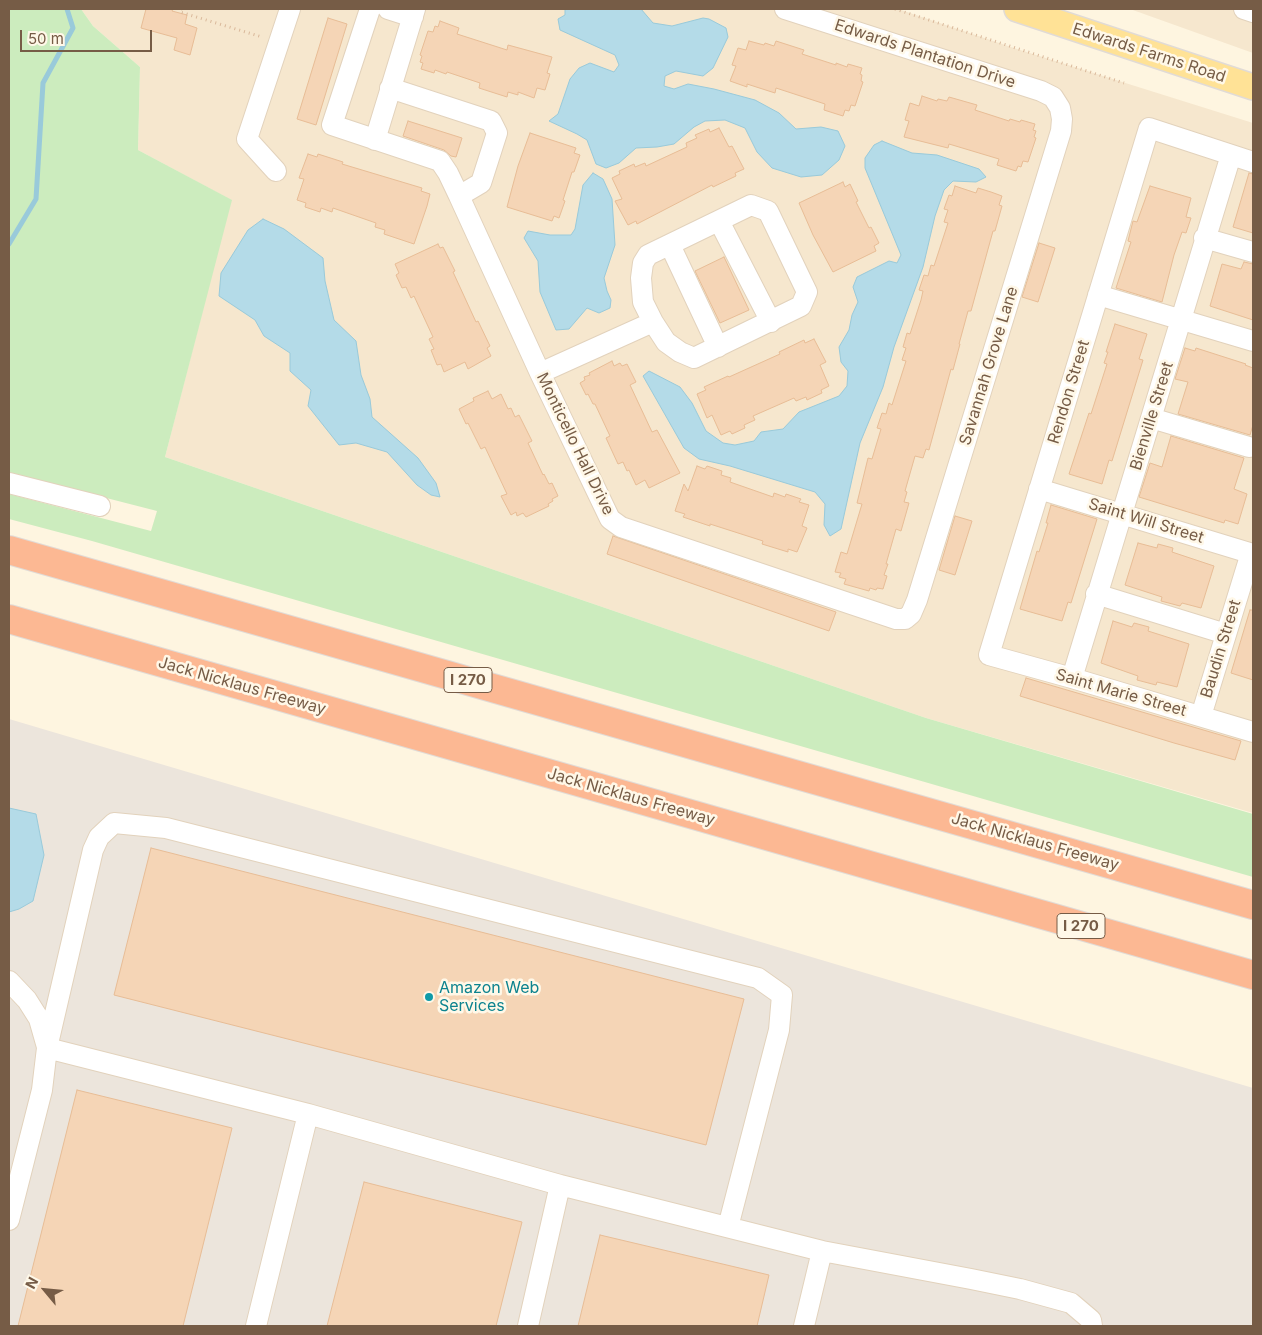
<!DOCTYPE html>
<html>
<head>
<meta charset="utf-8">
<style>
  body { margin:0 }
  #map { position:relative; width:1262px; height:1335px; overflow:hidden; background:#fef5e0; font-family:Inter,sans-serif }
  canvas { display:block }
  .frame { position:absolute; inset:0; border:10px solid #765c46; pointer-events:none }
  .north { position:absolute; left:20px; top:1265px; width:50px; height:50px; -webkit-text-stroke:4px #fff8e8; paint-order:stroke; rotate:298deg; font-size:14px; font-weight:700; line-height:20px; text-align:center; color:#765c46 }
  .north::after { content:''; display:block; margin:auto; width:18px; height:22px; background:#765c46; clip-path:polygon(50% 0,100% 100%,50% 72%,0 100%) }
  .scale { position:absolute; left:20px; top:30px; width:132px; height:22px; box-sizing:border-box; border:2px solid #765c46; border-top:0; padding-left:6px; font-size:15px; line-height:18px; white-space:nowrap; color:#765c46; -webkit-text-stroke:4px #fff8e8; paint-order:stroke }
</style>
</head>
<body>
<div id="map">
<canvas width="1262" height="1335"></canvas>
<div class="frame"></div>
<div class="north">N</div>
<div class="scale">50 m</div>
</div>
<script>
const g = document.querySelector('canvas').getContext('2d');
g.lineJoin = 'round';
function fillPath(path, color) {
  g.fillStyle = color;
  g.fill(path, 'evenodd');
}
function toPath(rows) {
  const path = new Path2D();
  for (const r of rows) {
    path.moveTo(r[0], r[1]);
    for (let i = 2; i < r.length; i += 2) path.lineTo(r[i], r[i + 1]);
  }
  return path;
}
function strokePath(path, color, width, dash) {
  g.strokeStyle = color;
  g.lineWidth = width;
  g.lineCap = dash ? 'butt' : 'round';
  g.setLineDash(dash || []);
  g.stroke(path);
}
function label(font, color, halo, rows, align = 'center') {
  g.font = font + ' Inter,sans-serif';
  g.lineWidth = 5;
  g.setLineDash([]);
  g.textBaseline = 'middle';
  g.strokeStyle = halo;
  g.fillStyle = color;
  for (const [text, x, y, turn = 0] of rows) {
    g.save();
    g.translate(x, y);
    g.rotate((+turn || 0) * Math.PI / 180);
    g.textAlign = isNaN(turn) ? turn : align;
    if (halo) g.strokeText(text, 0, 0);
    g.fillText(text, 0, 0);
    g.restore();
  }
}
const residential = toPath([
  [81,9,898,9,1017,49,1253,123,1253,813,926,718,165,457,231,200,138,150,140,67,93,26],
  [1130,9,1253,9,1253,53]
]);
const industrial = toPath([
  [9,719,1253,1088,1253,1326,9,1326]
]);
const green = toPath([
  [9,9,81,9,93,26,140,67,138,150,232,200,165,457,926,718,1253,814,1253,877,92,541,9,519,9,494,151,531,157,511,9,473]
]);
const water = toPath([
  [565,9,641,9,653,23,672,26,703,18,709,19,726,28,728,37,713,68,703,76,676,71,665,76,664,86,674,89,688,84,714,89,755,100,779,113,796,129,821,127,838,131,845,146,839,160,822,175,801,177,772,168,757,152,745,128,725,120,705,121,694,127,674,144,657,147,636,148,619,163,606,168,596,164,587,140,577,134,549,121,558,114,570,79,579,68,590,63,614,72,619,65,615,55,560,30,558,19,565,15,565,9],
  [882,141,912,153,937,155,979,169,986,177,976,182,953,181,944,190,935,216,923,267,894,347,883,387,860,443,841,529,830,536,824,525,825,504,815,492,730,466,699,459,684,448,643,376,649,371,680,387,692,403,706,431,723,443,735,445,754,441,761,432,783,429,799,412,839,396,847,386,848,371,841,362,839,347,849,330,852,315,858,302,853,287,857,277,889,261,897,263,901,255,865,168,865,158,874,145,882,141],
  [593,173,603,179,612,199,615,245,604,278,607,291,611,300,610,308,599,313,587,308,569,329,556,330,540,292,538,261,524,238,528,231,550,235,571,235,575,229,583,185,593,173],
  [263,219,284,229,323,258,325,281,334,320,356,341,361,375,370,399,372,417,418,458,436,483,440,497,431,495,417,485,387,452,356,443,339,445,308,406,311,390,290,371,290,353,264,336,255,320,219,296,221,273,248,230,263,219],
  [9,808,36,814,44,855,33,901,19,909,9,912,9,808]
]);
const stream = toPath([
  [9,244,36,199,43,83,73,28,67,9]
]);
const building = toPath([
  [146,9,173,9,172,11,187,15,185,24,197,28,190,55,174,50,177,38,141,28,146,9],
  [328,18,347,24,316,125,297,119,328,18],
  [440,21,459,28,457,34,507,50,508,45,552,57,547,73,550,74,545,90,537,88,534,98,518,92,518,95,508,92,507,97,479,88,480,83,447,72,446,74,435,70,434,73,421,69,423,63,420,62,422,56,420,55,428,31,433,32,435,26,438,27,440,21],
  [749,41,764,45,765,43,774,46,776,41,804,50,802,54,836,65,836,63,847,67,848,64,862,68,860,74,862,75,861,81,863,82,855,106,851,105,849,111,845,110,843,116,824,110,825,104,776,88,775,93,747,84,747,87,730,81,736,66,732,65,738,48,746,50,749,41],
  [922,96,937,101,938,99,947,101,949,97,977,105,975,110,1009,121,1010,119,1020,122,1021,120,1035,124,1033,130,1036,131,1034,137,1036,138,1028,162,1023,161,1021,167,1018,166,1016,171,997,165,999,159,949,144,948,148,904,137,909,121,905,120,910,103,919,106,922,96],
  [408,121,462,138,456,157,451,156,444,150,403,136,408,121],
  [719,128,729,147,732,146,744,169,735,173,736,176,713,187,712,185,637,224,636,221,628,225,615,201,622,199,612,178,620,174,619,171,634,164,635,167,645,163,646,166,687,147,686,143,697,138,695,135,709,129,710,132,719,128],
  [530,133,576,148,574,153,580,155,574,172,572,172,563,200,565,201,559,218,554,216,552,221,507,207,518,166,530,133],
  [308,154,317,157,318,154,343,162,342,164,422,188,421,191,430,194,427,206,414,244,384,234,385,230,375,227,376,223,333,208,332,212,321,208,320,212,305,207,306,203,297,200,304,179,299,178,308,154],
  [1249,173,1253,174,1253,233,1233,227,1249,173],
  [843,182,845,187,850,184,858,201,856,202,869,228,871,227,879,243,874,246,876,251,833,272,813,235,799,203,843,182],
  [955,186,976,193,978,188,991,192,1002,196,999,205,1002,206,995,231,993,231,971,311,968,311,959,344,960,344,953,370,951,369,929,450,926,449,923,458,915,456,905,491,907,492,904,502,909,503,901,531,896,529,886,564,888,564,884,575,887,576,883,589,877,588,876,590,870,588,869,591,844,584,846,579,839,577,841,573,835,572,841,552,847,554,862,504,857,503,868,458,872,459,881,429,877,428,882,413,886,414,889,403,892,405,906,361,902,360,906,348,903,347,907,333,910,334,921,300,923,291,919,290,924,275,928,276,931,265,934,266,948,223,944,222,948,210,944,209,949,195,952,196,955,186],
  [1150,186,1191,198,1186,217,1191,218,1186,233,1182,232,1174,255,1162,302,1116,288,1131,242,1128,241,1133,221,1137,222,1150,186],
  [1039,243,1055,248,1038,302,1022,297,1039,243],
  [438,244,440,248,443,247,455,271,453,272,476,322,478,321,490,346,487,348,491,356,468,369,465,362,444,372,441,364,437,365,431,350,434,349,429,339,433,337,414,296,411,298,406,287,402,288,396,275,399,273,395,264,438,244],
  [724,257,749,310,720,323,695,271,724,257],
  [1244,262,1253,264,1253,320,1210,306,1222,264,1241,269,1244,262],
  [1115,324,1147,334,1139,359,1143,360,1112,461,1109,460,1102,484,1069,474,1089,413,1091,414,1107,364,1104,363,1108,352,1106,352,1115,324],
  [814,339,826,362,820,365,829,386,821,390,822,393,807,400,806,397,796,401,794,398,753,416,755,420,744,425,745,428,732,434,730,431,721,435,712,415,707,418,697,394,706,390,704,387,728,376,729,377,780,354,779,352,804,340,805,343,814,339],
  [1185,348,1195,351,1196,348,1246,364,1245,365,1253,368,1253,425,1250,435,1178,414,1188,382,1175,379,1185,348],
  [612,361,614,366,620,363,622,366,627,364,636,382,630,385,652,432,657,430,680,473,649,488,645,480,636,485,629,470,627,471,623,462,618,464,606,438,610,436,595,404,593,404,588,394,586,395,580,383,585,380,584,377,590,375,589,373,612,361],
  [488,391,492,399,501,394,508,409,511,408,515,417,519,415,532,441,528,443,543,475,544,474,549,484,552,483,558,496,552,499,553,501,548,504,549,506,526,517,523,513,517,516,516,512,511,515,501,496,507,494,485,447,481,449,468,423,466,424,459,409,474,401,473,398,488,391],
  [1171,436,1244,458,1234,489,1247,494,1238,524,1225,520,1224,523,1139,497,1150,463,1162,467,1171,436],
  [697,466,705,469,707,466,722,471,721,475,731,478,730,482,773,497,774,493,785,497,786,494,801,499,799,502,809,505,802,526,807,528,797,552,788,549,788,552,762,544,763,541,710,524,710,526,683,517,685,514,675,511,684,484,688,491,697,466],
  [1051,505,1097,519,1071,603,1068,602,1062,621,1020,609,1037,551,1039,552,1048,523,1046,523,1051,505],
  [955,516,972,521,955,575,939,570,955,516],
  [613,536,836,612,829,631,607,554,613,536],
  [1138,543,1157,548,1158,544,1173,548,1172,552,1214,566,1201,608,1182,603,1180,606,1161,601,1162,597,1125,585,1138,543],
  [1250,610,1253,610,1253,680,1231,673,1250,610],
  [1113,621,1132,627,1134,623,1149,627,1148,631,1189,644,1177,687,1157,682,1156,685,1137,680,1138,676,1101,663,1113,621],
  [1026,678,1241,741,1235,760,1174,743,1020,696,1026,678],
  [151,848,744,999,706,1145,114,995,151,848],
  [77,1090,232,1128,183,1326,18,1326,77,1090],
  [364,1182,522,1222,496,1326,327,1326,364,1182],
  [600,1235,769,1275,757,1326,578,1326,600,1235]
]);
const path = toPath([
  [181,9,180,12,262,37],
  [895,9,1124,83]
]);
const minor = toPath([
  [370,9,332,125,440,161,448,173,459,196],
  [388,9,413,17],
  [1244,9,1253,12],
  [390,88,491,121,497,133,481,183,459,196,540,373,610,519,621,527,896,619,905,619,911,614,917,600,1061,131,1062,119,1060,108,1053,97,1041,91,785,9],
  [375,140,415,9],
  [1253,162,1149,128,989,655,1072,678,1253,732],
  [276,171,247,139,290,9],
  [719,221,771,322],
  [1204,238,1253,252],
  [670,245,718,347],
  [1098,295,1253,341],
  [540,373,653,322,643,302,641,278,643,263,648,255,751,205,768,211,807,292,801,306,694,358,680,352,666,342,653,322],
  [1151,418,1249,447],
  [9,483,100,506],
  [1039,489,1253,554],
  [1096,594,1226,634],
  [1072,678,1231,155],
  [1201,716,1251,553],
  [9,981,27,1000,39,1019,47,1047],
  [47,1048,308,1114,256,1326],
  [308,1114,560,1185,528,1326],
  [560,1185,822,1251,804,1326],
  [9,1220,42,1090,47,1048,93,850,99,837,114,823,166,828,758,978,782,995,779,1030,728,1227],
  [822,1251,971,1279,1020,1289,1071,1303,1091,1320,1092,1326]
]);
const major = toPath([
  [1017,9,1253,87]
]);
const highway = toPath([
  [9,550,1253,905],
  [9,619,1253,975]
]);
const markers = [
  [429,997,5,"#0f9aa8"]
];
const shields = [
  [468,680,48],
  [1081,926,48]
];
const shieldNames = [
  ["I 270",468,680],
  ["I 270",1081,926]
];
const streetNames = [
  ["Edwards Farms Road",1149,53,18],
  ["Edwards Plantation Drive",925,54,18],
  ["Savannah Grove Lane",989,366,-73],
  ["Rendon Street",1069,392,-73],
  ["Bienville Street",1152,416,-73],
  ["Monticello Hall Drive",575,444,64],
  ["Saint Will Street",1146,521,17],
  ["Baudin Street",1221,649,-73],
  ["Jack Nicklaus Freeway",242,686,16],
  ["Saint Marie Street",1121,693,16],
  ["Jack Nicklaus Freeway",631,797,16],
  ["Jack Nicklaus Freeway",1035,842,16]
];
const cultureNames = [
  ["Amazon Web",439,988],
  ["Services",439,1006]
];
fillPath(residential, '#f6e7ce');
fillPath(industrial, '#ece5dc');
fillPath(green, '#ccecbe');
fillPath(water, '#b4dbe8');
strokePath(water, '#99cada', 1);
strokePath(stream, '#99cada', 5);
fillPath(building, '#f5d5b6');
strokePath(building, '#e8bd96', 1);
strokePath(minor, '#e2d2bc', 22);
strokePath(major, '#e1dbd6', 28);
strokePath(highway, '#e1dbd6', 30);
strokePath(path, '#d9b89a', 3, [1, 4]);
strokePath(minor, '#fff', 20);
strokePath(major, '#ffe296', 25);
strokePath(highway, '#fcb893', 28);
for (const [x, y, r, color] of markers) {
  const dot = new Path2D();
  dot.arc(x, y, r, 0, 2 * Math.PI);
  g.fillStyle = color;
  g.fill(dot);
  strokePath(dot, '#fff8e8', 2);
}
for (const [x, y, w] of shields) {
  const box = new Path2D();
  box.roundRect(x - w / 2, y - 12.5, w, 25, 4);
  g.fillStyle = '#fff8e8';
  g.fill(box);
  strokePath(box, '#765c46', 1);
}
label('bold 15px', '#765c46', null, shieldNames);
label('16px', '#765c46', '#fff8e8', streetNames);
label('16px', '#0d838f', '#fff8e8', cultureNames, 'left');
</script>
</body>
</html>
